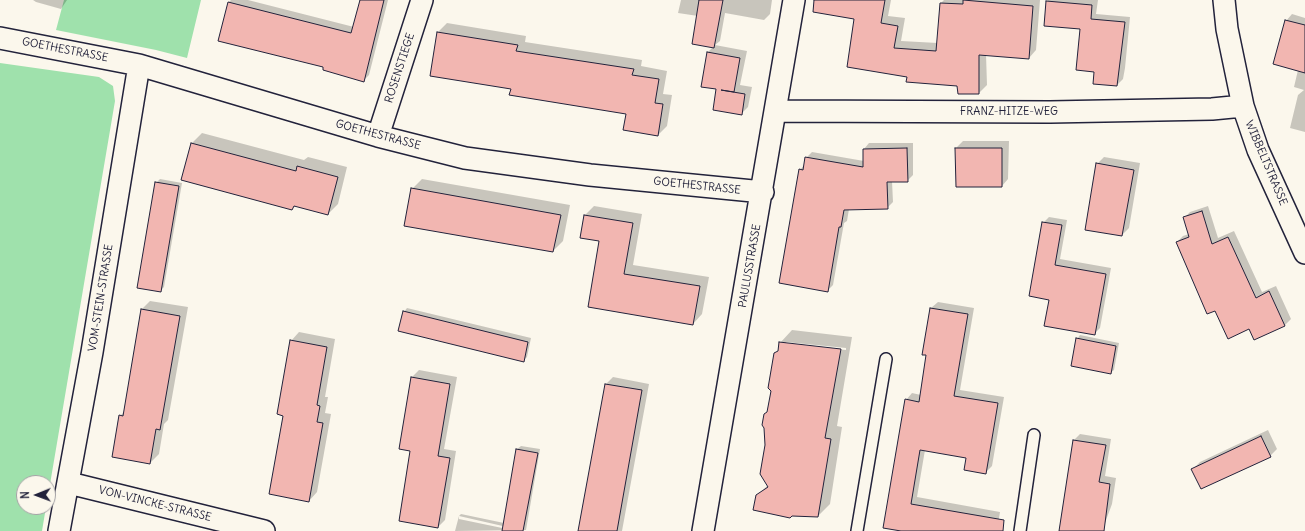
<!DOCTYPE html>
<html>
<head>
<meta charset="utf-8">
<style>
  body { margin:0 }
  #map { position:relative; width:1305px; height:531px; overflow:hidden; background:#fbf7ec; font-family:Delius,sans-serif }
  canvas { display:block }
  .north { position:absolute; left:16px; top:475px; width:40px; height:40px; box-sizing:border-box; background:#fbf7ec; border:1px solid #a4a2a5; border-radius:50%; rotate:269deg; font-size:11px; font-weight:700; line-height:16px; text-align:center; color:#22223b }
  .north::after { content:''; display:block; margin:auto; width:14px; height:18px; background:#22223b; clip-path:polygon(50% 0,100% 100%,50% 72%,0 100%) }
</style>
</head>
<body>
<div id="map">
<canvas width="1305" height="531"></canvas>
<div class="north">N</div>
</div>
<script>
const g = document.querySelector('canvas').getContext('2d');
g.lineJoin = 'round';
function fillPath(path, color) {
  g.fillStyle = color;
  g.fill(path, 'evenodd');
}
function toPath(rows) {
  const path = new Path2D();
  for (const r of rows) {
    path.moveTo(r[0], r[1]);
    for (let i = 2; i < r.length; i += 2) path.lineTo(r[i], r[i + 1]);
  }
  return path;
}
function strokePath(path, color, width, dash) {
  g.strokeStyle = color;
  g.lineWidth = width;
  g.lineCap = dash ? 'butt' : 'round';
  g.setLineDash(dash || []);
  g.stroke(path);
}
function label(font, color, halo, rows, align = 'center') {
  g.font = font + ' Delius,sans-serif';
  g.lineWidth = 4;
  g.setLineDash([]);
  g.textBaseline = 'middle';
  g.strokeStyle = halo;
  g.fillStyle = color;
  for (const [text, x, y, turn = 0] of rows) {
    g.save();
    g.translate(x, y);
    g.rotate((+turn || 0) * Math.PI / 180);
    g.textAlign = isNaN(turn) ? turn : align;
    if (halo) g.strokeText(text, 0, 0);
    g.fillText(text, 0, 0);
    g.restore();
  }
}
const green = toPath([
  [64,0,201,0,187,58,156,50,56,30],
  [0,63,99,77,113,86,115,101,48,496,48,483,24,483,24,507,46,507,42,531,0,531]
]);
const shadow = toPath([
  [33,0,67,0,61,9,36,2],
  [231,0,248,0,354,27,361,0,388,0,369,75,363,81,228,3],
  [681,0,772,0,770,14,764,20,725,13,720,41,715,45,747,51,740,85,752,87,748,107,741,114,717,88,702,86,708,52,713,47,698,16,678,13],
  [839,0,891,0,888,16,905,18,901,41,938,43,941,3,944,0,1040,0,1036,50,1029,58,986,54,987,85,979,93,958,85,908,77],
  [1048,0,1098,0,1096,14,1130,17,1125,68,1123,79,1117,85,1096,71,1081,28,1047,1],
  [1292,14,1305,18,1305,132,1290,128,1298,95,1304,90,1294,87,1298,70,1286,21],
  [447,23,526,36,525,42,642,60,641,66,667,71,663,94,672,95,667,126,658,135,627,113,512,89,438,32],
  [202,133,304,160,308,157,347,167,338,204,328,214,296,205,292,209,182,180,192,143],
  [963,141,1009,141,1008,179,1002,186,956,148],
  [869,143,913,143,913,175,907,181,892,181,893,202,887,208,849,209,847,221,844,223,833,285,827,291,800,170,805,164,806,158,812,152,864,161,864,149],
  [1104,157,1140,163,1129,228,1122,235,1097,164],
  [160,179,182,183,164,287,160,291,156,183],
  [422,179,570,205,563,241,553,251,412,189],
  [594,206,642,214,633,265,709,277,702,314,693,324,590,306,600,240,585,215],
  [1208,206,1218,238,1234,231,1262,292,1276,286,1291,319,1285,325,1255,339,1250,328,1215,310,1177,242,1183,236,1189,234,1184,218,1190,212],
  [1049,217,1067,220,1060,259,1111,268,1100,328,1094,334,1050,299,1043,223],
  [150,301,188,307,168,420,164,424,159,454,150,463,120,416,125,411,142,309],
  [938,302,974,308,960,390,1004,397,992,466,986,472,967,457,925,450,917,497,1000,512,997,531,908,531,906,400,912,393,921,395,928,354,931,308],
  [407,308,531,338,527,357,523,361,404,312],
  [792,330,852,337,837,426,842,427,830,504,818,516,757,496,768,485,766,445,768,411,780,343],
  [786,342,846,348,846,350,786,344],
  [299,332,335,339,325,397,328,397,325,413,331,414,317,492,309,501,291,341],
  [1080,335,1119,343,1114,370,1110,373,1077,339],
  [419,370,457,377,444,449,456,451,445,520,438,527,411,450,412,377],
  [613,377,649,384,622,531,579,531,606,384],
  [1268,430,1277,449,1270,456,1193,469,1200,462],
  [1080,434,1111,439,1105,476,1116,478,1112,504,1102,531,1059,531,1074,440],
  [521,446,540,449,526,530,455,531,459,516,459,519,507,529,507,527,459,516,461,514,504,523,517,449]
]);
const building = toPath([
  [360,0,384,0,364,82,323,70,323,67,218,41,228,2,351,33,360,0],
  [699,0,723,0,714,48,692,44,699,0],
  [814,0,885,0,881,23,898,26,894,48,936,51,940,3,963,4,963,0,1033,6,1029,59,979,55,979,94,958,94,957,86,906,82,907,77,847,67,854,19,813,12,814,0],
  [1046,1,1092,5,1091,19,1125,22,1117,86,1093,84,1094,72,1076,70,1080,29,1044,26,1046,1],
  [1285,20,1305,25,1305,73,1273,64,1285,20],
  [437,32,518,45,516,51,634,69,632,75,659,79,655,103,663,104,658,136,623,130,626,114,509,95,511,89,430,76,437,32],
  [707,52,740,58,734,92,721,90,745,94,742,115,713,110,716,89,701,87,707,52],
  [191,143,296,171,297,166,338,177,328,215,294,206,292,210,181,180,191,143],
  [907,148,908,182,887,182,888,209,844,210,841,227,839,227,828,292,779,283,799,169,803,170,805,157,863,167,863,149,907,148],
  [955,148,1002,148,1002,187,956,187,955,148],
  [1096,163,1134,170,1122,236,1085,230,1096,163],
  [155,182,179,186,161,292,137,288,155,182],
  [411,188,561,215,553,252,404,226,411,188],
  [1202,211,1212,244,1228,237,1256,298,1269,291,1285,326,1254,340,1249,329,1228,339,1215,311,1207,314,1176,242,1189,237,1183,217,1202,211],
  [584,215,633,223,624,274,700,286,693,325,588,307,599,241,580,238,584,215],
  [1042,222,1062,225,1055,265,1106,274,1095,335,1044,326,1049,300,1029,296,1042,222],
  [930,308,968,314,954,396,998,403,986,474,964,470,966,458,920,450,911,504,1004,520,1003,531,901,531,883,528,905,399,919,402,926,355,922,355,930,308],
  [141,309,180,316,160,430,156,429,150,464,112,457,119,415,123,416,141,309],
  [403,311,528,342,524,362,398,331,403,311],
  [1076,338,1116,346,1111,374,1071,366,1076,338],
  [290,340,327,347,317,405,320,406,317,422,323,423,309,502,269,494,283,416,277,414,290,340],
  [779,342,841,349,825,438,831,439,818,517,792,516,790,518,753,510,756,495,768,487,760,474,765,445,764,428,762,425,764,414,767,412,771,391,768,388,774,353,778,351,779,342],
  [411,377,450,384,438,456,450,458,438,528,399,521,410,451,399,449,411,377],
  [605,384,642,390,617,531,578,531,605,384],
  [1261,436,1271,457,1201,489,1191,469,1261,436],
  [1073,440,1106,445,1099,482,1110,484,1104,531,1059,531,1073,440],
  [516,449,538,453,523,531,502,531,516,449]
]);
const lane = toPath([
  [857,531,886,359],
  [1020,531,1034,435]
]);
const street = toPath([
  [1224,0,1227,29,1243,106,1258,150,1305,253],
  [0,38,139,65,378,136,465,158,590,175,763,192],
  [776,111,1050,112,1212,109,1243,106],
  [378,136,422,0],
  [69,483,264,531],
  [59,531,92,352,139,65],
  [703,531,794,0]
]);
const streetNames = [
  ["GOETHESTRASSE",65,50,11],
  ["ROSENSTIEGE",400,68,-72],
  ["FRANZ-HITZE-WEG",1009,112],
  ["GOETHESTRASSE",378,135,15],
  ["WIBBELTSTRASSE",1266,163,67],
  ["GOETHESTRASSE",697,186,6],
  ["PAULUSSTRASSE",750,266,-80],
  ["VOM-STEIN-STRASSE",101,298,-81],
  ["VON-VINCKE-STRASSE",155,504,14]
];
fillPath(green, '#9fe1ac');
fillPath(shadow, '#0003');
fillPath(building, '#f2b6b1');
strokePath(building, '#22223b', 1);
strokePath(lane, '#22223b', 14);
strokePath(street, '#22223b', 24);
strokePath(lane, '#fbf7ec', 11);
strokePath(street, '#fbf7ec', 21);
label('11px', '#22223b', '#fbf7ec', streetNames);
</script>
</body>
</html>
